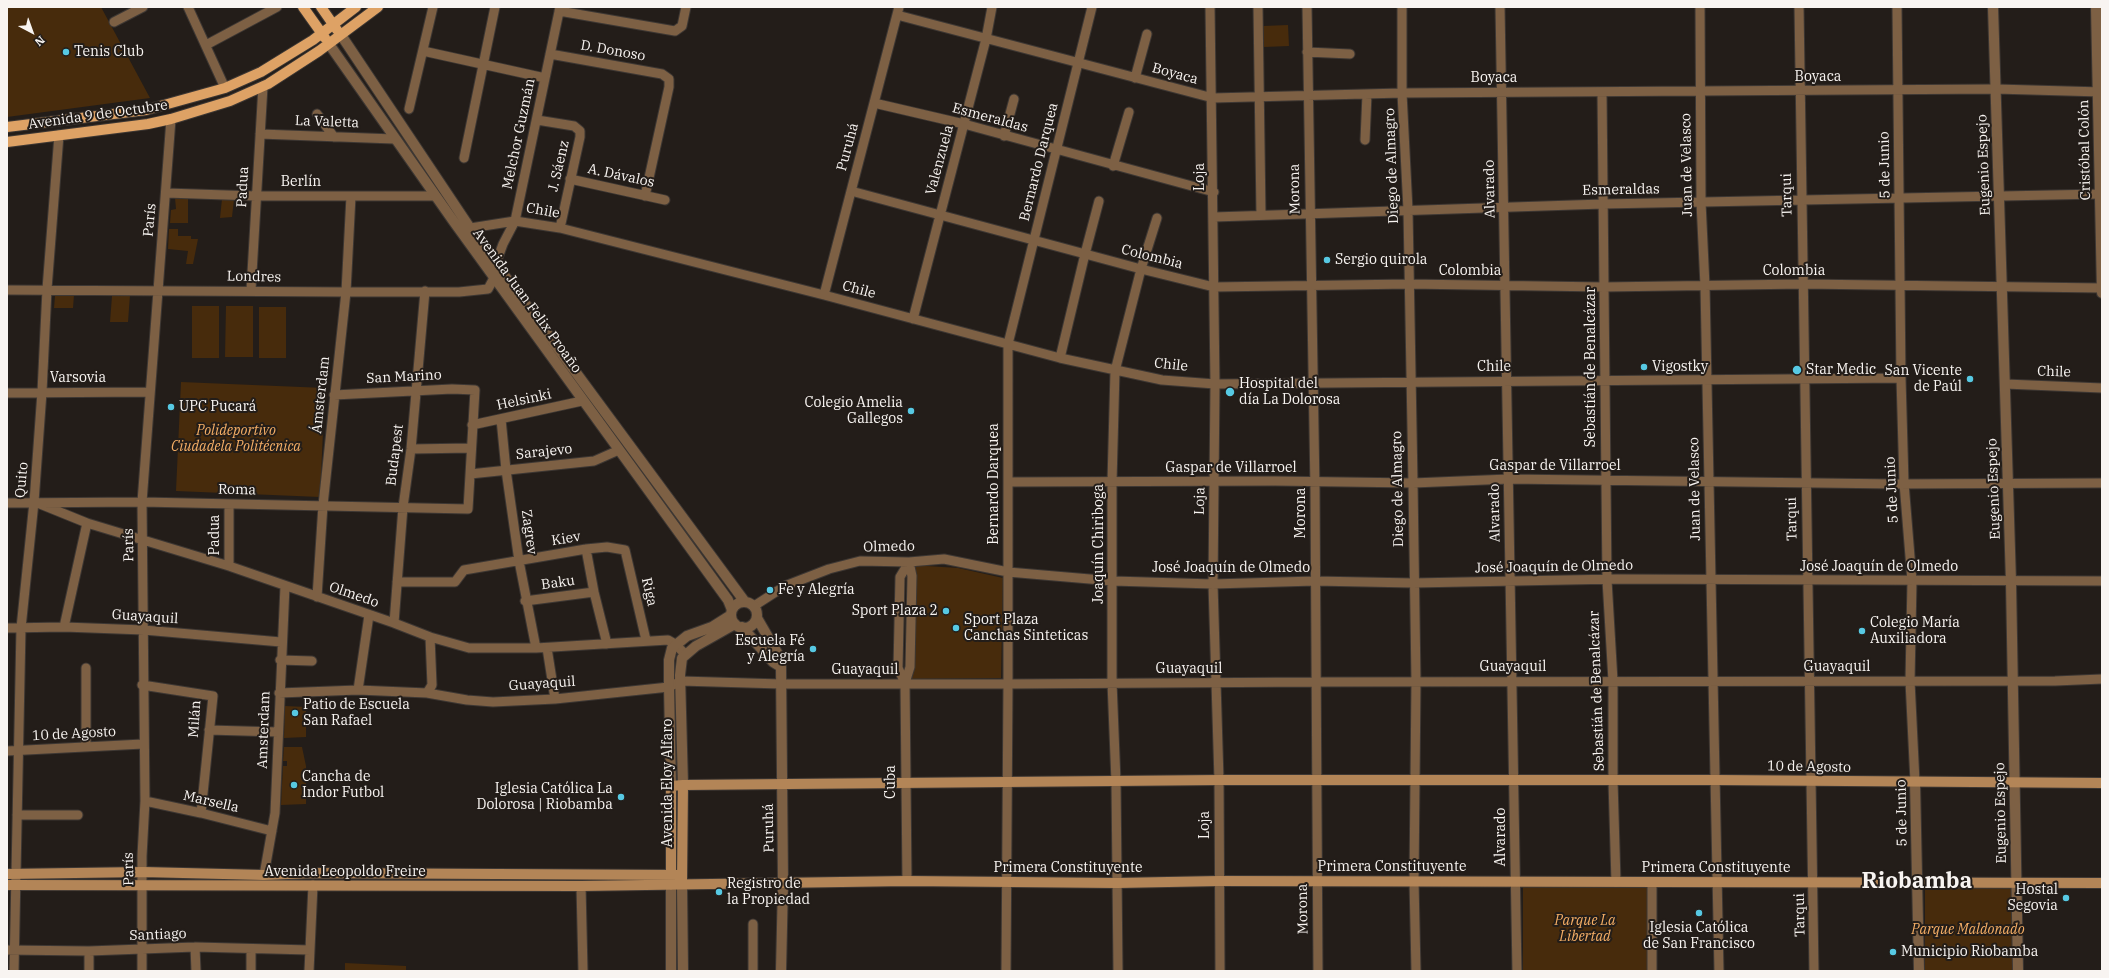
<!DOCTYPE html>
<html>
<head>
<meta charset="utf-8">
<style>
  body { margin:0 }
  #map { position:relative; width:2109px; height:978px; overflow:hidden; background:#231d19; font-family:"IBM Plex Serif",serif }
  canvas { display:block }
  .frame { position:absolute; inset:0; border:8px solid #f8f4f1; pointer-events:none }
  .north { position:absolute; left:12px; top:12px; width:40px; height:40px; -webkit-text-stroke:3px #231d19; paint-order:stroke; rotate:139deg; font-size:11px; font-weight:700; line-height:16px; text-align:center; color:#f8f4f1 }
  .north::after { content:''; display:block; margin:auto; width:14px; height:18px; background:#f8f4f1; clip-path:polygon(50% 0,100% 100%,50% 72%,0 100%) }
</style>
</head>
<body>
<div id="map">
<canvas width="2109" height="978"></canvas>
<div class="frame"></div>
<div class="north">N</div>
</div>
<script>
const g = document.querySelector('canvas').getContext('2d');
g.lineJoin = 'round';
function fillPath(path, color) {
  g.fillStyle = color;
  g.fill(path, 'evenodd');
}
function toPath(rows) {
  const path = new Path2D();
  for (const r of rows) {
    if (r.length === 3) {
      path.moveTo(r[0] + r[2], r[1]);
      path.arc(r[0], r[1], r[2], 0, 2 * Math.PI);
      continue;
    }
    path.moveTo(r[0], r[1]);
    for (let i = 2; i < r.length; i += 2) path.lineTo(r[i], r[i + 1]);
  }
  return path;
}
function strokePath(path, color, width, dash) {
  g.strokeStyle = color;
  g.lineWidth = width;
  g.lineCap = dash ? 'butt' : 'round';
  g.setLineDash(dash || []);
  g.stroke(path);
}
function label(font, color, halo, rows, align = 'center') {
  g.font = font + ' "IBM Plex Serif",serif';
  g.lineWidth = 4;
  g.setLineDash([]);
  g.textBaseline = 'middle';
  g.strokeStyle = halo;
  g.fillStyle = color;
  for (const [text, x, y, turn = 0] of rows) {
    g.save();
    g.translate(x, y);
    g.rotate((+turn || 0) * Math.PI / 180);
    g.textAlign = isNaN(turn) ? turn : align;
    if (halo) g.strokeText(text, 0, 0);
    g.fillText(text, 0, 0);
    g.restore();
  }
}
const green = toPath([
  [7,7,101,7,150,98,7,117],
  [1288,25,1289,46,1264,47,1263,26],
  [175,198,188,199,188,223,170,223,171,210,176,209],
  [222,199,234,199,232,217,220,218],
  [169,229,178,229,178,236,191,236,191,239,198,239,193,264,186,264,188,251,168,249],
  [74,295,73,308,54,308,55,296],
  [130,295,128,322,110,322,112,296],
  [192,306,219,306,219,358,192,358],
  [226,306,253,306,253,357,225,357],
  [259,307,286,307,286,358,259,358],
  [181,382,325,388,320,497,176,491],
  [911,565,958,568,1003,578,1001,678,910,679],
  [285,706,306,707,306,737,284,738],
  [284,747,302,747,306,766,306,804,281,805,283,766,287,766,287,761,283,761],
  [1523,887,1647,887,1648,971,1523,971],
  [1925,888,2012,888,2012,971,1925,971],
  [345,963,406,966,406,971,345,971]
]);
const minor = toPath([
  [188,7,225,88],
  [1210,7,1215,384,1213,584,1219,780,1220,971],
  [1258,7,1261,215],
  [1307,7,1315,489,1318,971],
  [1402,7,1402,93,1408,210,1413,483,1416,681,1414,881,1416,971],
  [1500,7,1517,971],
  [1700,7,1701,202,1705,286,1719,971],
  [1799,7,1814,971],
  [1897,7,1901,378,1904,483,1912,581,1910,681,1915,782],
  [559,11,675,31,682,26,686,7],
  [897,15,1213,98,1402,93,1996,89,2102,92],
  [114,22,143,7],
  [206,45,277,7],
  [423,51,545,78],
  [1307,52,1350,54],
  [550,54,662,74,669,79,669,87,645,196],
  [1135,78,1147,34],
  [1602,92,1607,580,1613,681,1613,781,1616,882],
  [874,103,964,124,1214,192],
  [409,109,433,7],
  [317,114,334,137],
  [537,120,574,126,580,131,580,137,560,228],
  [260,134,394,139],
  [1004,136,1014,99],
  [1365,140,1367,94],
  [464,158,495,7],
  [1113,166,1129,112],
  [570,179,665,200],
  [851,191,1141,269,1214,287,1409,284,1604,287,1803,284,2102,288],
  [166,193,256,196,435,196],
  [1214,217,1603,204,2102,194],
  [464,229,515,221,560,228,824,295,1060,358,1162,380,1215,384,1901,378],
  [7,290,346,292,459,292,488,289,494,278,496,263,503,244,515,221,560,7],
  [251,290,263,86],
  [824,295,899,7],
  [913,319,986,39,992,7],
  [1060,358,1085,254,1099,201],
  [2005,384,2102,388],
  [7,393,150,392],
  [501,419,506,470,519,561,536,648],
  [472,425,582,401],
  [411,449,471,448],
  [470,474,594,461,619,450],
  [1008,482,1275,481,1413,483,1509,479,1896,484,2102,483],
  [7,503,142,502,468,509,475,390,452,389,334,395],
  [40,504,87,523,229,566,394,623,430,637,469,648,536,648,668,640,675,644,685,654],
  [586,549,594,592,607,644],
  [229,566,229,504],
  [397,582,455,582,464,570,586,549,607,547,625,550,646,640],
  [317,597,323,505,346,292,351,196],
  [525,601,594,592],
  [754,606,785,586,829,569,860,561,909,562,944,559,1008,572,1113,581,1213,584,1315,581,1413,583,1617,579,2102,581],
  [394,623,403,507,411,449,425,291],
  [64,627,87,523],
  [7,628,64,627,144,630,281,642],
  [547,648,555,699],
  [280,660,312,661],
  [86,668,86,747],
  [905,683,898,668,900,577,909,562],
  [142,685,213,696,201,813],
  [358,690,369,615],
  [279,693,358,690,427,693,467,700,493,702,555,699,669,687,681,681,781,684,1008,684,1315,682,2055,681,2102,679],
  [427,693,432,685,430,637],
  [209,730,278,732],
  [7,751,143,744],
  [145,801,201,813,272,831],
  [17,815,78,815],
  [264,875,275,813,285,586],
  [907,881,905,683,910,667,912,576,909,562],
  [581,886,583,971],
  [753,924,753,971],
  [195,947,196,971],
  [7,950,89,951,195,947,310,950],
  [14,971,21,628,34,502,42,392,47,289,59,135],
  [89,971,89,951],
  [142,971,142,856,145,801,142,502,171,119],
  [251,971,251,949],
  [309,971,313,885],
  [1006,971,1008,684,1008,344,1092,7],
  [1118,971,1116,782,1112,682,1112,482,1115,371,1141,269,1157,218],
  [1652,971,1652,882]
]);
const tertiary = toPath([
  [1993,7,2011,582,2018,971],
  [2096,7,2102,293],
  [341,35,476,237,745,602],
  [329,44,454,222,728,600,732,610],
  [744,615,13],
  [757,618,779,656,781,667,783,883,781,971],
  [742,627,773,662,781,667],
  [1915,782,1919,971],
  [683,785,680,675,682,658,696,646,735,624],
  [671,786,669,687,669,660,672,648,687,636,712,627,731,615],
  [682,884,683,971],
  [671,971,671,885]
]);
const secondary = toPath([
  [7,874,143,872,264,875,312,873,682,875],
  [682,882,683,785],
  [7,885,581,886,907,881,1117,883,1219,881,2102,883],
  [671,885,671,786,683,785,1219,780,1716,780,2102,783]
]);
const primary = toPath([
  [303,7,325,38],
  [321,7,337,30],
  [7,127,146,110,225,88,261,72,313,40,356,7],
  [7,142,148,124,171,119,230,101,268,84,319,51,378,7]
]);
const markers = [
  [66,52,4,"#57c9e3"],
  [1327,260,4,"#57c9e3"],
  [1644,367,4,"#57c9e3"],
  [1797,370,5,"#57c9e3"],
  [1970,379,4,"#57c9e3"],
  [1230,392,5,"#57c9e3"],
  [171,407,4,"#57c9e3"],
  [911,411,4,"#57c9e3"],
  [770,590,4,"#57c9e3"],
  [946,611,4,"#57c9e3"],
  [956,628,4,"#57c9e3"],
  [1862,631,4,"#57c9e3"],
  [813,649,4,"#57c9e3"],
  [295,713,4,"#57c9e3"],
  [294,785,4,"#57c9e3"],
  [621,797,4,"#57c9e3"],
  [719,892,4,"#57c9e3"],
  [2066,898,4,"#57c9e3"],
  [1699,913,4,"#57c9e3"],
  [1893,952,4,"#57c9e3"]
];
const streetNames = [
  ["D. Donoso",613,51,10],
  ["Boyaca",1175,74,15],
  ["Boyaca",1818,77],
  ["Boyaca",1494,78],
  ["Avenida 9 de Octubre",98,115,-8],
  ["Esmeraldas",990,118,15],
  ["La Valetta",327,122,2],
  ["Melchor Guzmán",519,134,-78],
  ["Puruhá",848,147,-75],
  ["Cristóbal Colón",2085,150,-91],
  ["Valenzuela",940,160,-75],
  ["Bernardo Darquea",1039,162,-76],
  ["Juan de Velasco",1687,165,-91],
  ["5 de Junio",1885,165,-91],
  ["Eugenio Espejo",1984,165,-92],
  ["J. Sáenz",559,166,-77],
  ["Diego de Almagro",1392,166,-92],
  ["A. Dávalos",621,176,12],
  ["Loja",1200,177,-90],
  ["Berlín",301,182],
  ["Padua",243,187,-87],
  ["Morona",1295,189,-91],
  ["Alvarado",1490,189,-91],
  ["Esmeraldas",1621,190,-1],
  ["Tarqui",1787,195,-91],
  ["Chile",543,211,10],
  ["París",150,220,-85],
  ["Colombia",1152,257,14],
  ["Colombia",1470,271],
  ["Colombia",1794,271],
  ["Londres",254,277,1],
  ["Chile",859,290,15],
  ["Avenida Juan Felix Proaño",527,301,54],
  ["Chile",1171,365,6],
  ["Chile",1494,367],
  ["Sebastián de Benalcázar",1591,367,-90],
  ["Chile",2054,372,2],
  ["San Marino",404,377,-3],
  ["Varsovia",78,378],
  ["Ámsterdam",321,395,-84],
  ["Helsinki",524,400,-12],
  ["Sarajevo",544,452,-6],
  ["Budapest",395,455,-83],
  ["Gaspar de Villarroel",1555,466],
  ["Gaspar de Villarroel",1231,468],
  ["Quito",22,480,-85],
  ["Bernardo Darquea",994,484,-90],
  ["Diego de Almagro",1398,489,-91],
  ["Juan de Velasco",1695,489,-91],
  ["Eugenio Espejo",1994,489,-92],
  ["Roma",237,490,1],
  ["5 de Junio",1892,490,-93],
  ["Loja",1200,501,-89],
  ["Morona",1301,513,-90],
  ["Alvarado",1495,513,-91],
  ["Tarqui",1792,519,-91],
  ["Zagrev",529,532,82],
  ["Padua",215,535,-90],
  ["Kiev",566,539,-9],
  ["Joaquín Chiriboga",1099,544,-90],
  ["París",129,545,-91],
  ["Olmedo",889,547,-1],
  ["José Joaquín de Olmedo",1554,567,-1],
  ["José Joaquín de Olmedo",1879,567],
  ["José Joaquín de Olmedo",1231,568],
  ["Baku",558,583,-8],
  ["Riga",649,592,77],
  ["Olmedo",354,595,19],
  ["Guayaquil",145,617,4],
  ["Guayaquil",1513,667],
  ["Guayaquil",1837,667],
  ["Guayaquil",1189,669],
  ["Guayaquil",865,670],
  ["Guayaquil",542,684,-4],
  ["Sebastián de Benalcázar",1597,691,-92],
  ["Milán",195,719,-86],
  ["Amsterdam",264,730,-88],
  ["10 de Agosto",74,734,-3],
  ["10 de Agosto",1809,767,1],
  ["Cuba",891,782,-90],
  ["Avenida Eloy Alfaro",668,783,-90],
  ["Marsella",211,802,13],
  ["5 de Junio",1902,813,-91],
  ["Eugenio Espejo",2001,813,-91],
  ["Loja",1205,825,-90],
  ["Puruhá",769,828,-91],
  ["Alvarado",1501,837,-90],
  ["Primera Constituyente",1392,867],
  ["Primera Constituyente",1068,868],
  ["Primera Constituyente",1716,868],
  ["París",129,869,-91],
  ["Avenida Leopoldo Freire",345,872],
  ["Morona",1303,909,-91],
  ["Tarqui",1800,915,-91],
  ["Santiago",158,935,-2]
];
const poiNames = [
  ["Tenis Club",74,52],
  ["Sergio quirola",1335,260],
  ["Vigostky",1652,367],
  ["Star Medic",1806,370],
  ["San Vicente",1962,371,"right"],
  ["de Paúl",1962,387,"right"],
  ["Hospital del",1239,384],
  ["día La Dolorosa",1239,400],
  ["Colegio Amelia",903,403,"right"],
  ["Gallegos",903,419,"right"],
  ["UPC Pucará",179,407],
  ["Fe y Alegría",778,590],
  ["Sport Plaza 2",938,611,"right"],
  ["Sport Plaza",964,620],
  ["Canchas Sinteticas",964,636],
  ["Colegio María",1870,623],
  ["Auxiliadora",1870,639],
  ["Escuela Fé",805,641,"right"],
  ["y Alegría",805,657,"right"],
  ["Patio de Escuela",303,705],
  ["San Rafael",303,721],
  ["Cancha de",302,777],
  ["Indor Futbol",302,793],
  ["Iglesia Católica La",613,789,"right"],
  ["Dolorosa | Riobamba",613,805,"right"],
  ["Registro de",727,884],
  ["la Propiedad",727,900],
  ["Hostal",2058,890,"right"],
  ["Segovia",2058,906,"right"],
  ["Iglesia Católica",1699,928,"center"],
  ["de San Francisco",1699,944,"center"],
  ["Municipio Riobamba",1901,952]
];
const parkNames = [
  ["Polideportivo",236,431],
  ["Ciudadela Politécnica",236,447],
  ["Parque La",1585,921],
  ["Libertad",1585,937],
  ["Parque Maldonado",1968,930]
];
const townNames = [
  ["Riobamba",1917,882]
];
fillPath(green, '#472b0c');
strokePath(minor, '#3d3733', 11);
strokePath(tertiary, '#3d3733', 12);
strokePath(secondary, '#3d3733', 12);
strokePath(primary, '#3d3733', 12);
strokePath(minor, '#7d6044', 9);
strokePath(tertiary, '#7d6044', 10);
strokePath(secondary, '#b38557', 10);
strokePath(primary, '#dea265', 10);
for (const [x, y, r, color] of markers) {
  const dot = new Path2D();
  dot.arc(x, y, r, 0, 2 * Math.PI);
  g.fillStyle = color;
  g.fill(dot);
  strokePath(dot, '#231d19', 1.5);
}
label('14px', '#f8f4f1', '#231d19', streetNames);
label('14px', '#f8f4f1', '#231d19', poiNames, 'left');
label('italic 14px', '#f6af66', '#231d19', parkNames);
label('bold 22px', '#f8f4f1', '#231d19', townNames);
</script>
</body>
</html>
